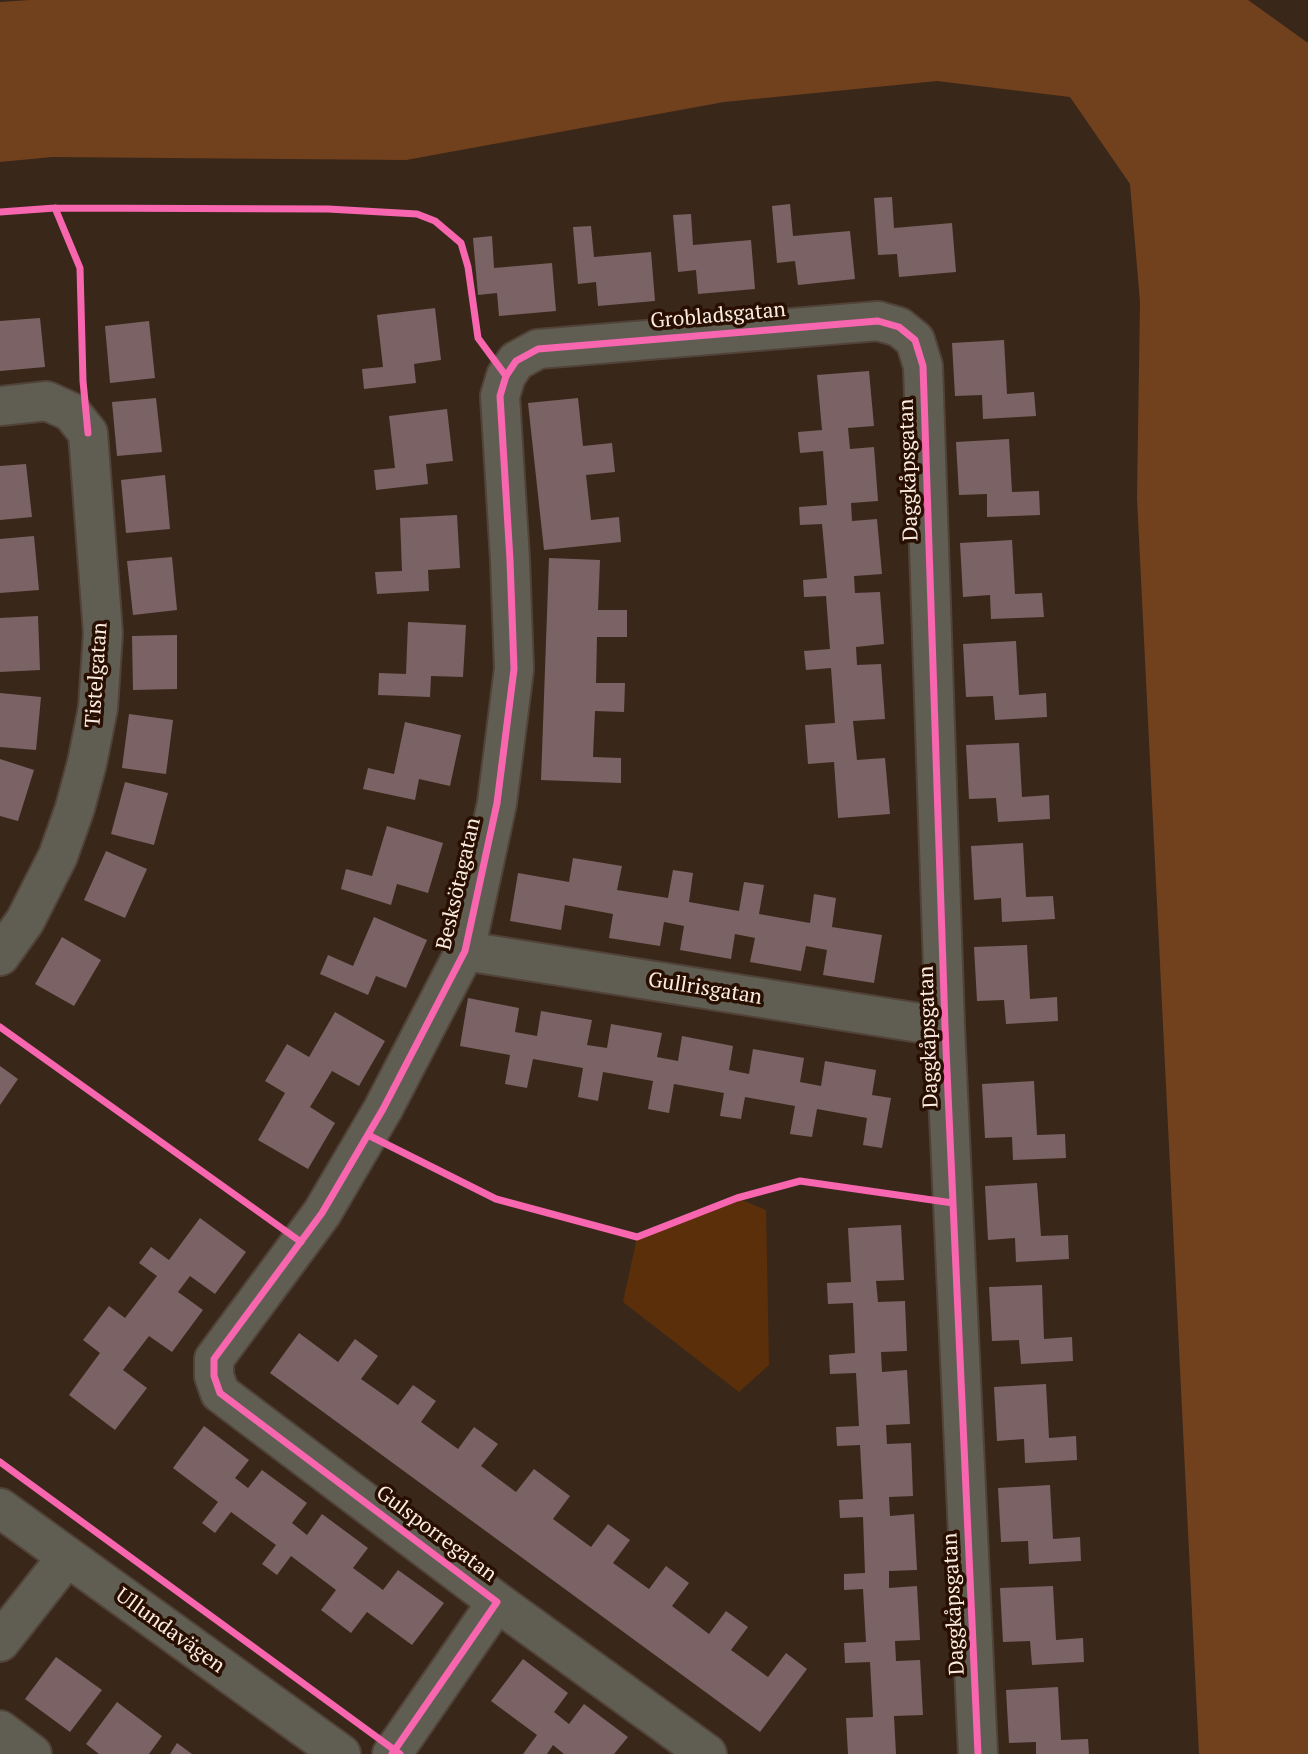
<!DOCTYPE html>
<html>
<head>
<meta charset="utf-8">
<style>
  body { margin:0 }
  canvas { display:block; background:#39271a }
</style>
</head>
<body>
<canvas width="1308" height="1754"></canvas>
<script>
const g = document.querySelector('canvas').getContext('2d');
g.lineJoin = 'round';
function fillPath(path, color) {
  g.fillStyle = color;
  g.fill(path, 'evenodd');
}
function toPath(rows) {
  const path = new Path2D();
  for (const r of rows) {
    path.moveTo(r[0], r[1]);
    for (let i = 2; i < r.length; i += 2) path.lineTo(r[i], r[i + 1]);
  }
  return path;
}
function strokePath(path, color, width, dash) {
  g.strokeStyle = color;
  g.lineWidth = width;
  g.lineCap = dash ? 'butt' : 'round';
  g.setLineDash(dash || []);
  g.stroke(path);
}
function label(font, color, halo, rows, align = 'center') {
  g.font = font + ' "PT Serif",serif';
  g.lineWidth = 7;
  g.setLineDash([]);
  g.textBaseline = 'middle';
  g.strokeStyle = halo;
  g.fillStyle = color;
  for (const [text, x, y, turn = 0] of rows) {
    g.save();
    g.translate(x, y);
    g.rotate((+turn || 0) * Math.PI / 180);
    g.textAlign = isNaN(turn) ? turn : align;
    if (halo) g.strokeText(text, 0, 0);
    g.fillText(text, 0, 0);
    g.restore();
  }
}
const green = toPath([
  [737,1198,766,1210,769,1365,739,1392,623,1302,637,1237]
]);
const forest = toPath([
  [30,0,1248,0,1308,43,1308,1754,1199,1754,1137,498,1140,302,1130,184,1070,97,937,81,724,102,406,160,52,157,0,162,0,2]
]);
const building = toPath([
  [892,197,894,228,952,223,956,272,899,277,897,254,878,255,874,198],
  [790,204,793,236,850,231,855,279,798,285,795,261,777,263,772,206],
  [691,214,693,245,751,240,755,289,698,294,696,270,678,272,673,215],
  [591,226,594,257,651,252,655,301,598,306,596,282,578,284,573,227],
  [492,236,494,268,552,263,556,311,499,316,497,293,478,295,473,238],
  [435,308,441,360,414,364,416,383,364,389,362,369,383,367,377,315],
  [40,318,45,367,0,371,0,321],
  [149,321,155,378,110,383,105,326],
  [1004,340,1007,394,1034,392,1036,416,983,419,982,395,955,396,952,343],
  [869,371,874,426,848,428,850,449,874,447,878,501,851,503,852,521,877,519,882,574,854,576,855,593,880,592,884,644,856,647,857,665,881,664,885,719,853,721,857,760,885,758,890,814,838,818,834,762,808,764,805,725,835,723,831,668,806,670,804,651,830,649,826,596,804,597,803,580,827,578,822,524,800,525,799,507,827,505,823,451,800,453,798,432,822,430,817,375],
  [156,398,162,452,117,456,112,402],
  [578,398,583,446,612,443,615,472,586,475,591,520,619,517,621,542,544,550,528,403],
  [447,409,453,461,426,464,428,484,376,490,374,470,395,468,389,416],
  [1009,439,1012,492,1039,491,1040,515,987,517,987,494,959,495,956,442],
  [26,464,32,517,0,520,0,466],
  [165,475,170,529,126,533,121,480],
  [457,515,460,568,428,570,429,591,377,594,375,572,402,571,400,518],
  [34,536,39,590,0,593,0,539],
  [1012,540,1015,594,1042,593,1044,617,991,619,990,595,963,597,960,543],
  [172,557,177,610,133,615,127,561],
  [549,558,600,560,598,610,627,610,627,637,597,637,596,683,625,683,624,712,595,711,593,757,621,758,621,783,541,780],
  [38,616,40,670,0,672,0,618],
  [408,622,466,625,463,677,431,676,430,697,378,695,379,673,406,674],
  [177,635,177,689,133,690,132,636],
  [1016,641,1019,695,1046,693,1047,717,995,720,993,696,966,697,963,644],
  [0,693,41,697,36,750,0,747],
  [129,714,173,720,166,774,122,768],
  [405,722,461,735,450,786,419,779,415,800,363,789,368,768,394,774],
  [1019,743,1022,797,1049,795,1050,819,998,822,996,798,969,799,966,745],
  [0,759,34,770,18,821,0,816],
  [125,782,168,793,154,845,111,834],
  [387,826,443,843,428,893,397,884,391,905,341,889,346,869,372,876],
  [1023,843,1026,897,1053,896,1055,919,1002,922,1001,898,974,900,971,846],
  [106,851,147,869,125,918,84,900],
  [573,858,622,866,617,890,668,898,673,870,693,873,689,902,739,911,744,882,764,885,759,914,810,923,814,894,836,898,832,927,882,935,874,983,823,975,827,950,806,946,801,971,750,962,755,938,735,934,731,959,680,950,684,926,664,922,660,946,609,938,613,914,565,905,561,930,510,921,518,873,569,882],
  [374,917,427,940,406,988,376,976,368,995,320,974,328,955,353,966],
  [62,937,101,960,74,1006,35,984],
  [1027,945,1030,999,1057,997,1058,1021,1006,1024,1004,1000,977,1001,974,947],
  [468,998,519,1008,515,1032,537,1036,541,1011,592,1020,587,1045,607,1048,611,1024,662,1033,657,1057,678,1061,682,1036,733,1046,729,1070,749,1074,753,1049,804,1058,800,1082,821,1086,825,1061,876,1070,872,1095,891,1098,882,1148,863,1145,867,1118,817,1109,812,1137,790,1134,795,1106,745,1097,741,1119,720,1116,724,1093,674,1084,669,1113,648,1109,653,1081,603,1072,598,1101,578,1097,583,1068,533,1059,527,1088,505,1084,510,1055,460,1046],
  [335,1012,385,1041,359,1086,332,1071,310,1107,335,1123,308,1169,258,1140,285,1093,265,1081,287,1044,309,1057],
  [0,1066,18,1079,0,1105],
  [1034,1081,1037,1135,1065,1134,1066,1158,1013,1160,1012,1137,985,1138,982,1084],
  [1037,1183,1041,1236,1068,1235,1069,1259,1016,1262,1015,1238,988,1240,985,1186],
  [200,1218,246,1252,215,1294,190,1276,178,1292,203,1310,172,1352,149,1336,123,1370,147,1388,115,1430,69,1395,100,1353,83,1340,109,1306,125,1318,157,1276,139,1263,151,1247,169,1260],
  [901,1225,904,1280,876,1281,878,1302,905,1301,907,1351,881,1352,882,1372,907,1370,910,1424,886,1425,887,1444,911,1443,913,1496,889,1497,890,1516,914,1514,917,1570,889,1571,889,1588,917,1586,920,1640,895,1641,896,1661,920,1660,923,1715,894,1716,896,1754,848,1754,846,1718,873,1717,870,1662,845,1663,844,1643,866,1642,863,1589,844,1590,844,1574,865,1573,863,1517,840,1518,839,1500,863,1499,860,1445,837,1446,836,1427,859,1426,856,1373,830,1374,829,1355,855,1353,853,1303,828,1304,827,1283,851,1282,848,1228],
  [1042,1285,1044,1339,1072,1337,1073,1361,1021,1364,1019,1340,992,1341,989,1287],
  [299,1333,338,1362,355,1339,378,1356,361,1379,398,1405,413,1385,436,1401,421,1422,458,1449,474,1427,498,1444,481,1466,516,1492,534,1469,570,1496,553,1519,591,1547,608,1524,630,1540,613,1563,649,1589,666,1566,689,1583,672,1606,709,1634,726,1611,748,1627,731,1650,768,1677,786,1653,807,1669,760,1732,270,1373],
  [1046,1384,1049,1438,1076,1436,1077,1460,1025,1463,1024,1439,997,1441,994,1387],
  [204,1426,249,1460,235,1478,248,1488,262,1470,307,1503,292,1523,307,1535,322,1514,368,1548,353,1568,383,1590,398,1570,444,1603,412,1645,367,1612,351,1633,321,1610,336,1590,291,1556,277,1575,262,1564,276,1545,231,1512,215,1533,202,1523,218,1502,173,1468],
  [1050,1485,1053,1539,1080,1537,1081,1561,1029,1564,1028,1541,1001,1542,998,1488],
  [1053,1586,1056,1640,1083,1638,1084,1662,1032,1665,1030,1641,1003,1642,1000,1588],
  [56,1657,102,1690,70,1732,25,1699],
  [523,1659,568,1693,554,1712,569,1724,584,1704,628,1737,614,1754,564,1754,553,1745,547,1754,523,1754,537,1735,491,1701],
  [1058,1687,1061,1740,1088,1739,1089,1754,1036,1754,1036,1742,1009,1743,1006,1690],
  [117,1702,162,1736,149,1754,99,1754,86,1744],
  [177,1743,192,1754,170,1754]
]);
const minor = toPath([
  [0,406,47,401,71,412,88,433,103,633,98,708,87,763,75,808,58,856,25,921,0,956],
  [465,951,945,1027],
  [0,1508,341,1754],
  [497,1602,707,1754],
  [0,1642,67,1557],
  [0,1730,32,1754],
  [392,1754,497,1602,220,1393,214,1376,214,1359,322,1213,383,1109,465,951,497,803,514,669,510,560,500,396,506,376,516,361,538,349,878,321,899,327,915,340,923,366,945,1027,978,1754]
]);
const cycleway = toPath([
  [55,208,80,268,83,381,88,433],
  [0,212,55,208,328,209,417,214,435,221,461,243,468,267,478,338,506,376],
  [0,1027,301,1242],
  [368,1135,496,1199,637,1237,737,1198,800,1181,953,1203],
  [0,1462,400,1754],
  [392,1754,497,1602,220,1393,214,1376,214,1359,322,1213,383,1109,465,951,497,803,514,669,510,560,500,396,506,376,516,361,538,349,878,321,899,327,915,340,923,366,945,1027,978,1754]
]);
const streetNames = [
  ["Grobladsgatan",718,316,-5],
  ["Daggkåpsgatan",909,470,-92],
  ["Tistelgatan",97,675,-86],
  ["Besksötagatan",459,884,-77],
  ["Gullrisgatan",705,989,9],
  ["Daggkåpsgatan",929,1037,-92],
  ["Gulsporregatan",436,1534,37],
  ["Daggkåpsgatan",954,1604,-93],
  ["Ullundavägen",170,1631,36]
];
fillPath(green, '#5b2f0a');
fillPath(forest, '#71401d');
fillPath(building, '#7b6264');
strokePath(minor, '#524339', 42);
strokePath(minor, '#605e53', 38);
strokePath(cycleway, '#f766af', 7);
label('21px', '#fbece3', '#280f00', streetNames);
</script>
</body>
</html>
